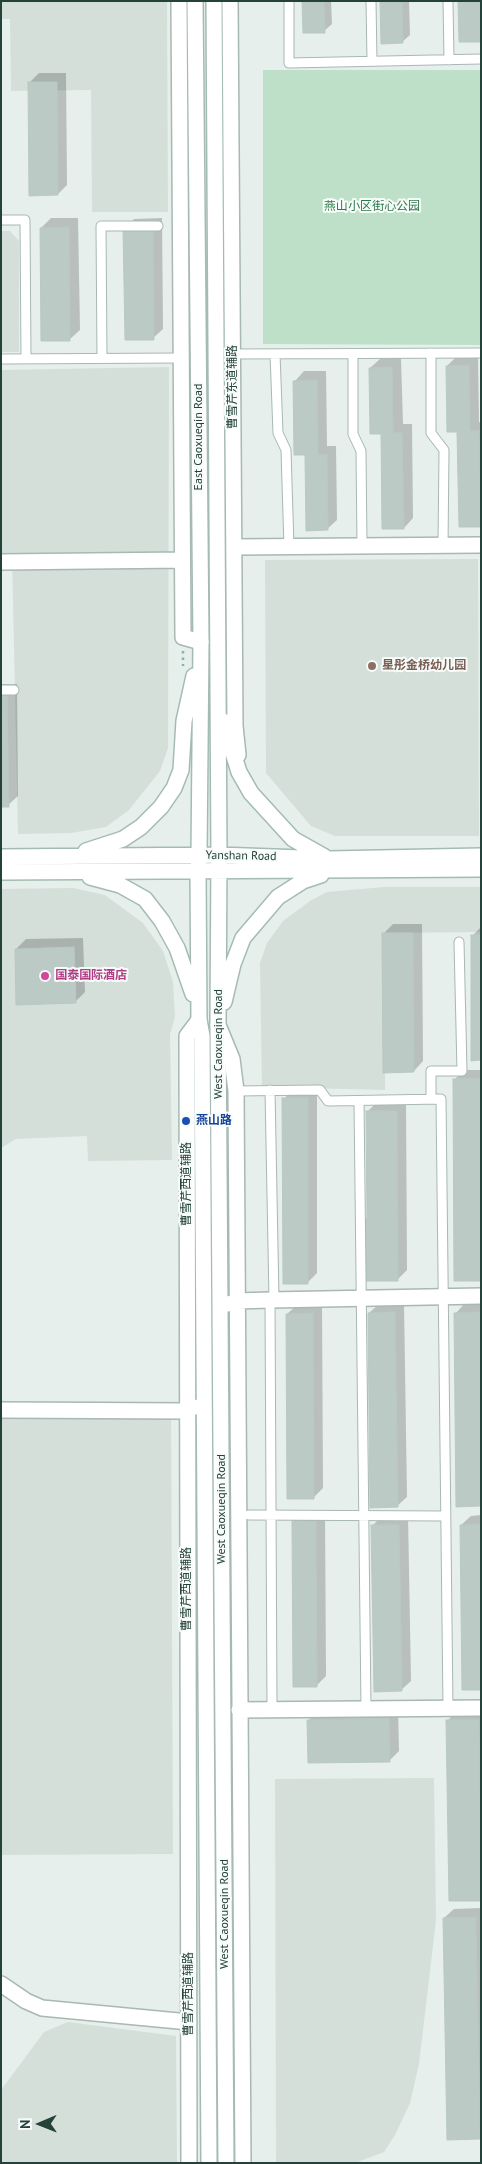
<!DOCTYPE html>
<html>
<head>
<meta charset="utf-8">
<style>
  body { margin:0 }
  #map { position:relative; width:482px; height:2164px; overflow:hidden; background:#e6efeb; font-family:"PT Sans",sans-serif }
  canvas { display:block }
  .frame { position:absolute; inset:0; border:2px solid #24423a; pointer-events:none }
  .north { position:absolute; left:15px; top:2099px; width:50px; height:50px; -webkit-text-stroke:4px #f7fbf9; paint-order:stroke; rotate:269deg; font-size:14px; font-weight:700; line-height:20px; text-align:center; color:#24423a }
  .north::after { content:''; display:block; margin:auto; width:18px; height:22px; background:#24423a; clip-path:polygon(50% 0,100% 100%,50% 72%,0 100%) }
</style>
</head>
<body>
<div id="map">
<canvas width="482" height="2164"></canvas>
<div class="frame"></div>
<div class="north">N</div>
</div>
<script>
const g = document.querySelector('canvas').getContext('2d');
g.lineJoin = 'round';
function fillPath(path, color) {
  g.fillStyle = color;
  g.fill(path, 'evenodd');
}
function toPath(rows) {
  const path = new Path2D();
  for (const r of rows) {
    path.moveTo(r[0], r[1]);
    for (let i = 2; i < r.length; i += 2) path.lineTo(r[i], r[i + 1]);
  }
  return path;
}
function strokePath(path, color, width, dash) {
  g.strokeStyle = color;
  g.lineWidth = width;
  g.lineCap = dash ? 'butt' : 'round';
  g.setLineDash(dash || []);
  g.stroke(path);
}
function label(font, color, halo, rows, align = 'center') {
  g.font = font + ' "PT Sans","Noto Sans SC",sans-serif';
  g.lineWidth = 4;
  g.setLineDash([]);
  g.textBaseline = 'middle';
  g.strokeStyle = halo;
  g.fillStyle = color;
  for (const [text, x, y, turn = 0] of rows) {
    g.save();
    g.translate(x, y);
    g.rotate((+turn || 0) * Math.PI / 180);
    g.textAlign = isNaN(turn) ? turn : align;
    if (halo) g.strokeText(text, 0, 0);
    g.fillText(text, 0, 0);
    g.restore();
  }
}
const built = toPath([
  [1,1,167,1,168,212,92,212,91,90,11,91,10,19,1,19],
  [1,231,10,231,19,241,19,352,1,352],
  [169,367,168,748,160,771,129,810,106,827,71,833,18,834,12,555,1,555,1,370],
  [478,559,479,836,335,836,311,826,266,773,265,560],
  [384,887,481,887,481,932,385,933,385,1090,262,1087,260,963,267,943,283,921,310,901,327,892],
  [73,888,105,895,143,923,163,951,173,982,175,1017,170,1034,172,1160,88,1161,87,1136,16,1139,1,1148,1,889],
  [171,1402,173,1854,1,1855,1,1403],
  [434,1778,436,1920,419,2064,410,2103,395,2135,384,2152,355,2163,276,2163,275,1779],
  [68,2022,176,2036,177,2163,1,2163,1,2090,44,2032]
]);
const green = toPath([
  [263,70,481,70,481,345,263,344]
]);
const shadow = toPath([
  [304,1,331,1,332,24,324,31],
  [382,1,409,1,410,35,402,42],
  [39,73,66,73,67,185,58,194,29,83],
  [51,218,78,218,80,330,70,339,41,228],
  [162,218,163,329,153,338,125,228,134,219],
  [478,356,479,422,481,422,481,525,447,366,456,357],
  [401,358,403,424,412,424,413,518,404,528,382,433,370,368,380,359],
  [304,371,326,371,327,446,336,446,337,520,327,529,306,454,295,381],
  [1,684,17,684,18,796,8,805,1,805],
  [393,924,422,924,423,1061,414,1071,383,934],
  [481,927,481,1059,472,936],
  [83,938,85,992,75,1002,16,949,26,939],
  [464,1070,481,1070,481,1280,454,1080],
  [293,1089,317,1089,317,1273,308,1282,284,1099],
  [377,1102,406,1102,407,1270,397,1280,364,1221,368,1217,367,1112],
  [404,1303,407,1497,397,1506,369,1313,379,1304],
  [465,1303,481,1303,481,1505,456,1313],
  [322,1304,323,1488,313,1498,287,1314,297,1305],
  [303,1512,325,1512,326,1676,316,1686,293,1522],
  [408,1515,411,1681,401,1690,372,1526,382,1516],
  [481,1515,481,1688,461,1525,471,1516],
  [398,1709,399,1751,389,1761,309,1720,318,1710],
  [457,1711,481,1711,481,1899,447,1721],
  [481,1908,481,2137,480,2138,444,1918,454,1909]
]);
const building = toPath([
  [302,1,324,1,325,33,303,33,302,1],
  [380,1,402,1,403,43,381,44,380,1],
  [458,1,480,1,481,42,459,42,458,1],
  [28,82,57,82,58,195,29,196,28,82],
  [69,227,70,341,41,341,40,228,69,227],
  [123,228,153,228,154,340,125,340,123,228],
  [469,365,470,431,479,431,481,527,459,527,457,432,447,432,446,366,469,365],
  [392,367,393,433,402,433,404,529,382,529,381,434,370,434,369,368,392,367],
  [317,380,318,455,327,455,328,530,306,531,305,455,294,455,293,381,317,380],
  [1,693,7,693,9,807,1,807,1,693],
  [382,933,413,933,414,1072,383,1073,382,933],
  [471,935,481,935,481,1060,471,1061,471,935],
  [74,947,76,1003,16,1005,15,949,74,947],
  [453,1079,481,1079,481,1281,454,1281,453,1079],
  [282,1098,308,1098,308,1284,283,1284,282,1098],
  [366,1111,397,1111,398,1281,363,1281,363,1221,367,1221,366,1111],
  [395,1312,398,1507,370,1508,368,1313,395,1312],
  [481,1312,481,1506,456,1507,454,1313,481,1312],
  [313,1313,314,1499,287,1499,286,1314,313,1313],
  [292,1521,316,1521,317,1687,293,1687,292,1521],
  [481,1524,481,1690,462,1690,460,1525,481,1524],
  [371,1525,399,1525,402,1691,374,1692,371,1525],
  [389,1718,390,1762,308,1763,307,1720,389,1718],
  [446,1720,479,1720,481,1901,449,1901,446,1720],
  [476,1917,480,2139,447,2140,443,1918,476,1917]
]);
const path = toPath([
  [183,651,183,666]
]);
const lane = toPath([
  [289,1,289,63,481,59],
  [371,1,372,61],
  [448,1,449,60],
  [1,220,25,220,26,359],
  [431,353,431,433,444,450,443,546],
  [233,354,481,353],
  [275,354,278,433,286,450,289,547],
  [353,354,353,434,361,451,362,546],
  [102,358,101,226,158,226],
  [1,359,181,358],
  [1,690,14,690],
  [270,1090,274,1300],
  [236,1091,320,1090,328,1101,441,1099,448,1708],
  [431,1099,431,1071,462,1071,459,942],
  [359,1101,366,1709],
  [270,1300,272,1709],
  [249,1515,445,1516]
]);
const street = toPath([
  [179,1,183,637,201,642],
  [230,1,235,726,238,755],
  [234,547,481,545],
  [1,562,182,560],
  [218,1025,232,1059,236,1091,243,2163],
  [228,1304,237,1301,270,1300,481,1296],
  [1,1410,187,1411,194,1407],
  [239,1710,481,1708],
  [1,1984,26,2001,42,2008,189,2022],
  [189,2163,187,1036,199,1020]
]);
const secondary = toPath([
  [195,1,201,642,199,855,198,872,199,1020,202,1036,209,2163],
  [214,1,219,855,218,1025,226,2163],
  [223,721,239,772,251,793,293,839,325,857],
  [86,851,123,839,141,827,161,807,174,788,181,770,184,721,194,676],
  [1,857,219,855,329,859,481,856],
  [1,872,481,869],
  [90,877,120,885,145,899,162,921,177,948,193,994],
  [224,1002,233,964,243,938,278,897,303,881,321,875]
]);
const markers = [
  [372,666,5,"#8d6e63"],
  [45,976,5,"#d1479c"],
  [186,1121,5,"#1a4fb4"]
];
const parkNames = [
  ["燕山小区街心公园",372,207]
];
const streetNames = [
  ["曹雪芹东道辅路",233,387,-90],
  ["East Caoxueqin Road",199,437,-90],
  ["Yanshan Road",241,856,1],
  ["West Caoxueqin Road",219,1044,-90],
  ["曹雪芹西道辅路",187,1184,-90],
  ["West Caoxueqin Road",222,1509,-90],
  ["曹雪芹西道辅路",187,1589,-90],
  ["West Caoxueqin Road",225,1914,-90],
  ["曹雪芹西道辅路",189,1994,-90]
];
const educationNames = [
  ["星彤金桥幼儿园",382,666]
];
const hotelNames = [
  ["国泰国际酒店",55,976]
];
const transitNames = [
  ["燕山路",196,1121]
];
fillPath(built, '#d4dfda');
fillPath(green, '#bfe0c8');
fillPath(shadow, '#0003');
fillPath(building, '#bbcac4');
strokePath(building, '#b8c9c2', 1);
strokePath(lane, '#a8b8b2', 11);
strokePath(street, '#a8b8b2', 18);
strokePath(secondary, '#a4bbb3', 18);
strokePath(path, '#86b3a5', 2.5, [2.5, 4]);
strokePath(lane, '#fff', 9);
strokePath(street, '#fff', 15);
strokePath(secondary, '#fff', 15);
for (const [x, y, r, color] of markers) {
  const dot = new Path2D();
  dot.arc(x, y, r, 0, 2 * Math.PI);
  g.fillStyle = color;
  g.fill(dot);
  strokePath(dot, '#f7fbf9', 2);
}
label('12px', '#2d7a4b', '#f7fbf9', parkNames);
label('12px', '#24423a', '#f7fbf9', streetNames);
label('bold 12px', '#785e54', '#f7fbf9', educationNames, 'left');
label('bold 12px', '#b23c85', '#f7fbf9', hotelNames, 'left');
label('bold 12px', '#164399', '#f7fbf9', transitNames, 'left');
</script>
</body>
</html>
